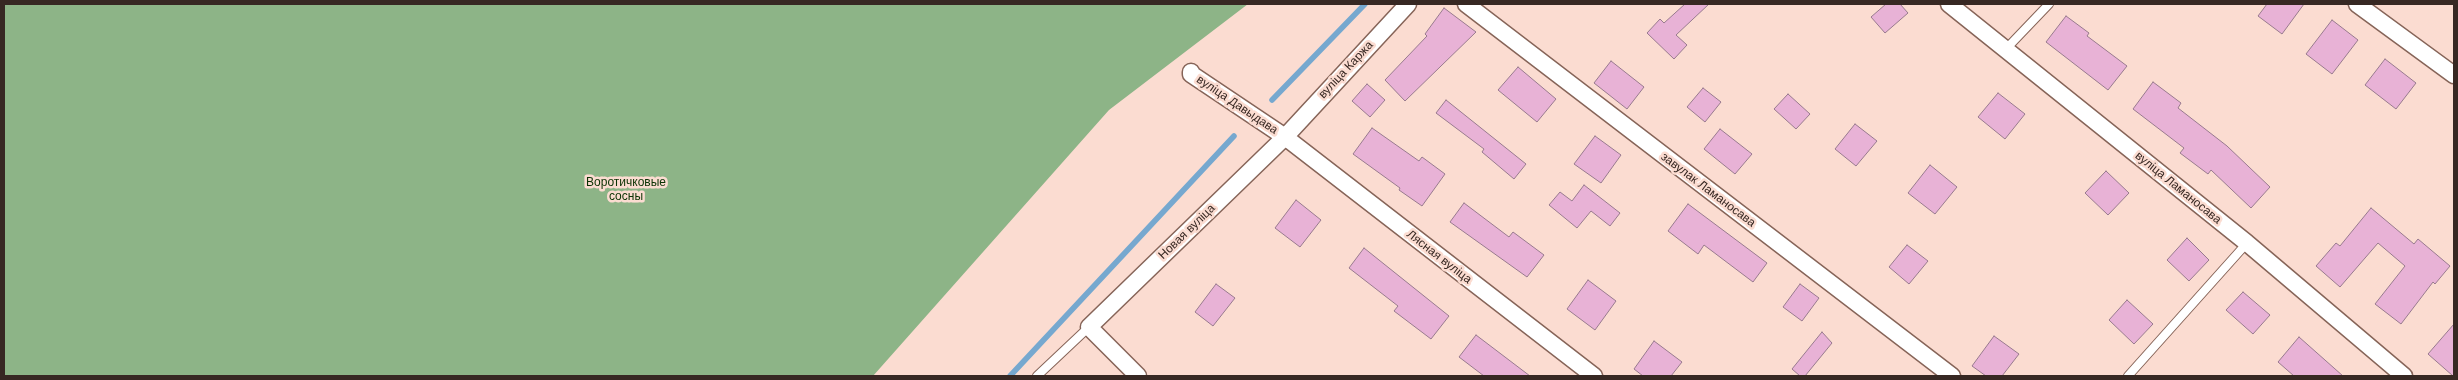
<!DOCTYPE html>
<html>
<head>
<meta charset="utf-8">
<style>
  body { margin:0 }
  #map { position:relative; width:2458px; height:380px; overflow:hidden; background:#fbdcd1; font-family:Helvetica,sans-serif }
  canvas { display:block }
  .frame { position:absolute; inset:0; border:5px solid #372823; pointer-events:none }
</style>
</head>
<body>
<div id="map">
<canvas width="2458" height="380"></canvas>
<div class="frame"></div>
</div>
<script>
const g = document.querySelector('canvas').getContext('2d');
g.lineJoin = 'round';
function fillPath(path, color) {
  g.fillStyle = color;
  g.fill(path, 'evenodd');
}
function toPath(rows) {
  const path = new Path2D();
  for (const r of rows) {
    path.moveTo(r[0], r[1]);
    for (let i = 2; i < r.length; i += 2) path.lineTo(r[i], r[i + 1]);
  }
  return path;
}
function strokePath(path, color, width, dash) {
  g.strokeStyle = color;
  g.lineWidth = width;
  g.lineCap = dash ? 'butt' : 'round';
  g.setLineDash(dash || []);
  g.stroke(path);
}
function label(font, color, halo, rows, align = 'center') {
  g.font = font + ' Helvetica,sans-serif';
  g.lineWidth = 5;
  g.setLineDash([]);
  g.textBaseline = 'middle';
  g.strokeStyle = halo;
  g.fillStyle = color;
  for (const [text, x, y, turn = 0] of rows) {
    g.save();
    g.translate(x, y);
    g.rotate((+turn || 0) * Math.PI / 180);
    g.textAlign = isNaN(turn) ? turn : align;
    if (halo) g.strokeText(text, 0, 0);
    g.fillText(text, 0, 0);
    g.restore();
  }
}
const forest = toPath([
  [4,4,1248,4,1109,110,873,376,4,376]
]);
const stream = toPath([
  [1272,100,1365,4],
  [1010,376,1234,136]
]);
const building = toPath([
  [1685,4,1709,4,1676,35,1687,45,1674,59,1647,33,1660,19,1664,23,1685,4],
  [1886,4,1900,4,1908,13,1885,33,1871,17,1886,4],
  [2267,4,2304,4,2282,34,2258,16,2267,4],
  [1444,8,1476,32,1405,101,1385,80,1427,36,1425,34,1444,8],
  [2066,16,2089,33,2087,36,2127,66,2108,90,2046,42,2066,16],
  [2332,20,2358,40,2332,74,2306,54,2332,20],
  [2385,59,2416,83,2396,109,2365,85,2385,59],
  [1611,61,1644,87,1627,109,1594,83,1611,61],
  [1518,67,1556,99,1537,122,1498,90,1518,67],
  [2153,82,2181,103,2178,108,2227,146,2270,187,2251,208,2211,170,2208,174,2180,153,2184,148,2133,109,2153,82],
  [1367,84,1385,100,1370,117,1352,101,1367,84],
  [1703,88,1721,102,1705,122,1687,107,1703,88],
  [1998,93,2025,114,2005,139,1978,117,1998,93],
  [1788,94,1810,114,1796,129,1774,109,1788,94],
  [1446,100,1526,164,1514,179,1482,152,1484,149,1436,113,1446,100],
  [1855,124,1877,141,1856,166,1835,149,1855,124],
  [1372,128,1419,161,1422,157,1445,174,1422,206,1399,190,1400,188,1353,154,1372,128],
  [1720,129,1752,154,1735,174,1704,149,1720,129],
  [1595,136,1621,155,1601,183,1574,164,1595,136],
  [1930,165,1957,187,1935,214,1908,193,1930,165],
  [2106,171,2129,193,2108,215,2085,193,2106,171],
  [1584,185,1620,213,1610,226,1591,211,1577,228,1549,205,1560,192,1572,201,1584,185],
  [1296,200,1321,220,1300,247,1275,228,1296,200],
  [1464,203,1509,237,1513,232,1544,255,1527,277,1450,222,1464,203],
  [1688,204,1767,263,1753,282,1704,245,1698,254,1668,231,1688,204],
  [2371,208,2414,244,2418,239,2450,266,2435,284,2433,282,2401,324,2375,304,2405,266,2378,243,2340,287,2316,266,2336,243,2340,246,2371,208],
  [2187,238,2209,260,2189,281,2167,260,2187,238],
  [1907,245,1928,261,1909,284,1889,267,1907,245],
  [1364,248,1449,316,1431,339,1394,311,1398,306,1349,268,1364,248],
  [1588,280,1616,301,1595,330,1567,309,1588,280],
  [1216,284,1235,298,1213,326,1195,312,1216,284],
  [1800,284,1819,298,1802,321,1783,307,1800,284],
  [2243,292,2270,315,2253,334,2226,310,2243,292],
  [2127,300,2153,324,2134,344,2109,320,2127,300],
  [2454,324,2454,376,2453,376,2428,354,2454,324],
  [1822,332,1832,343,1805,376,1800,376,1792,369,1822,332],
  [1476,335,1530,376,1484,376,1459,357,1476,335],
  [1994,336,2019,354,2002,376,1986,376,1972,366,1994,336],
  [2299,337,2343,376,2294,376,2278,362,2299,337],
  [1654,341,1682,362,1671,376,1643,376,1634,369,1654,341]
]);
const service = toPath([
  [2005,50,2049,4],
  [1037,376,1089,327],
  [2128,376,2247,243]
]);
const minor = toPath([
  [1466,4,1952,376],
  [1949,4,2247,243,2404,376],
  [2357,4,2454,75],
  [1191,72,1191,74,1285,137,1594,376],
  [1138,376,1089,327,1285,137,1408,4]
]);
const streetNames = [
  ["вуліца Каржа",1346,70,-47],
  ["вуліца Давыдава",1237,105,34],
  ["вуліца Ламаносава",2178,188,39],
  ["завулак Ламаносава",1708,190,37],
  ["Новая вуліца",1187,232,-44],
  ["Лясная вуліца",1439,257,38]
];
const parkNames = [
  ["Воротичковые",626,183],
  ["сосны",626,197]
];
fillPath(forest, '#8db487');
strokePath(stream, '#76a8cf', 5.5);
fillPath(building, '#e8b2d6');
strokePath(building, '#987a8e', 1);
strokePath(service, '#866458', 10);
strokePath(minor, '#866458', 19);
strokePath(service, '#fff', 8);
strokePath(minor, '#fff', 16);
label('12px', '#372823', '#fbdcd1', streetNames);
label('12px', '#0b3304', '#fbdcd1', parkNames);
</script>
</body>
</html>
